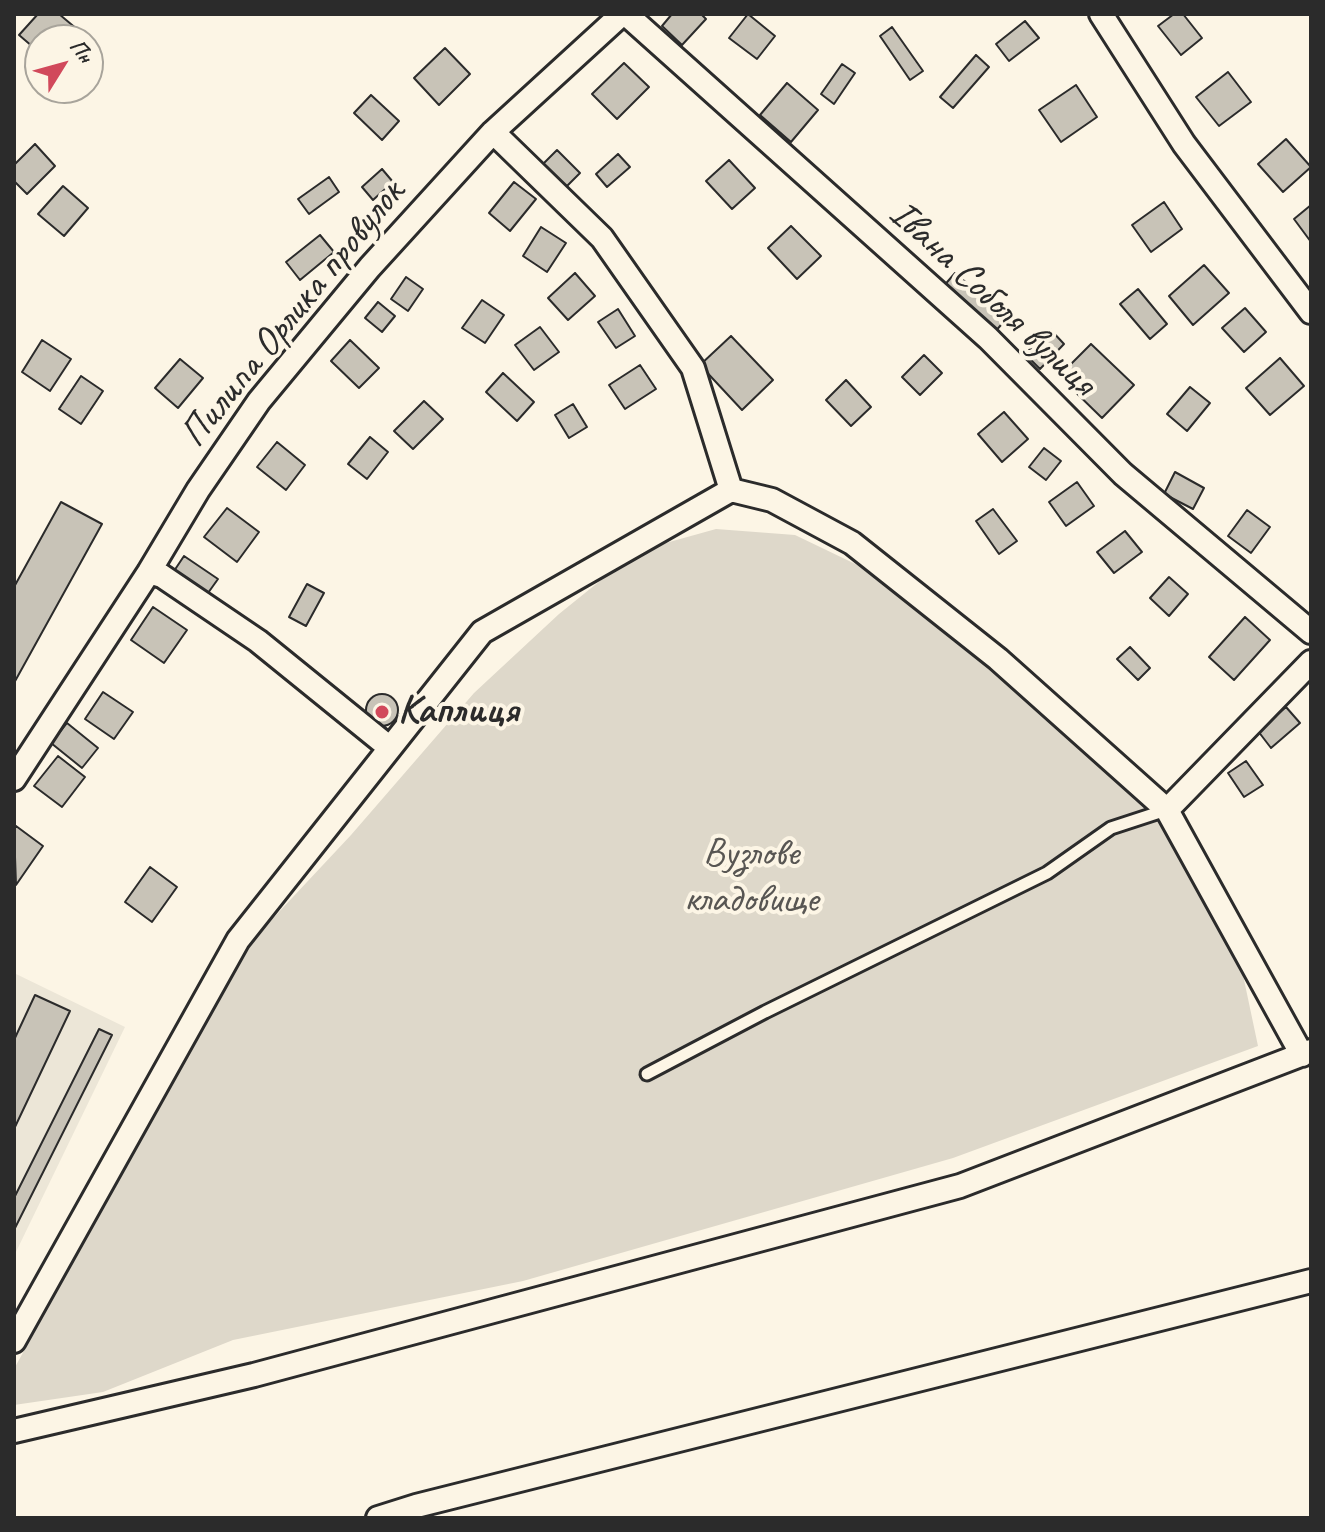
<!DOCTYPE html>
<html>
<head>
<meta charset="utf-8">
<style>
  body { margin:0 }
  #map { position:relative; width:1325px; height:1532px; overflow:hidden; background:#fcf5e5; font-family:Caveat,sans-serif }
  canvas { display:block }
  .frame { position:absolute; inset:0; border:16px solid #2b2b2b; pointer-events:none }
  .north { position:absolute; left:24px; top:24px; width:80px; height:80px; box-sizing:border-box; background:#fcf5e5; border:2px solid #a8a49b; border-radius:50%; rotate:53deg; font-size:22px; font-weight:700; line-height:32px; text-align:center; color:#2b2b2b }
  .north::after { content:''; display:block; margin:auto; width:28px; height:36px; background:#d1495b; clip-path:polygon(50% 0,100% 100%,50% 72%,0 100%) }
</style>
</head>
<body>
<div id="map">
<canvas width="1325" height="1532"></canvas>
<div class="frame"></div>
<div class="north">Пн</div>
</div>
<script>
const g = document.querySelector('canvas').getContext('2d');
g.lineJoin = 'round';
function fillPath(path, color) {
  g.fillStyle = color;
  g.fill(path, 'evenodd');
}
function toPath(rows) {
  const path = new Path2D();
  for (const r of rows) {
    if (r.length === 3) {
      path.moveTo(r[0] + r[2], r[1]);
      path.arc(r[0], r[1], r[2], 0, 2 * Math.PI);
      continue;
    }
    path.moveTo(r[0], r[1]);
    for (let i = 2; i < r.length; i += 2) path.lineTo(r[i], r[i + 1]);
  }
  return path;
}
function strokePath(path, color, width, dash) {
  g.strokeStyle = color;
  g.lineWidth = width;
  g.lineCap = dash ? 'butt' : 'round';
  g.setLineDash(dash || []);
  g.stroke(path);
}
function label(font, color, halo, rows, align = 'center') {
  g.font = font + ' Caveat,sans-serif';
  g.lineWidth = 8;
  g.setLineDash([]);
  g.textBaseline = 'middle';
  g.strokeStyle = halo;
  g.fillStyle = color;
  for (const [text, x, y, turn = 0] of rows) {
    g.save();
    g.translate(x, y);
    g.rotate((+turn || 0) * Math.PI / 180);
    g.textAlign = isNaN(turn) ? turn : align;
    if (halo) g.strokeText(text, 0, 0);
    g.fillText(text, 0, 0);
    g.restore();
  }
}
const built = toPath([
  [14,973,125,1027,14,1256]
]);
const green = toPath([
  [716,529,795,535,897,584,1148,792,1198,871,1243,975,1258,1046,953,1158,523,1281,233,1340,103,1392,14,1405,14,1369,60,1285,128,1148,248,945,351,835,474,693,559,614,637,551]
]);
const building = toPath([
  [38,14,59,14,78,30,69,40,40,40,40,53,19,35,38,14],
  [672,14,701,14,706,19,682,45,662,26,672,14],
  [748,14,775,36,757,59,729,38,748,14],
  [1174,14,1183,14,1202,38,1181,55,1158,26,1174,14],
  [1025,21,1039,38,1009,61,996,44,1025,21],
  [892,27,923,71,910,80,880,36,892,27],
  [445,48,470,74,439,105,414,78,445,48],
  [976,55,989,67,953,108,940,97,976,55],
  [624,63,649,87,617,119,592,94,624,63],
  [842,64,855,73,834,104,821,94,842,64],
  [1228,72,1251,102,1219,126,1196,97,1228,72],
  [787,83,818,110,791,142,760,115,787,83],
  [1076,85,1097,117,1061,142,1039,110,1076,85],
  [371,95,399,121,382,140,354,113,371,95],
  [1286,139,1311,167,1283,192,1258,164,1286,139],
  [35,144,55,166,27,194,14,181,14,165,35,144],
  [557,150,580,173,565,188,542,165,557,150],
  [618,154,630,167,607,187,596,174,618,154],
  [729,160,755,188,732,209,706,181,729,160],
  [382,169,393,182,373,200,362,187,382,169],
  [329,177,339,192,309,214,298,199,329,177],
  [514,182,536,199,510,231,489,213,514,182],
  [63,186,88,208,64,236,38,214,63,186],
  [1164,202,1182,229,1151,252,1132,225,1164,202],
  [1311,205,1311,242,1294,219,1311,205],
  [791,226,821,256,797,279,768,248,791,226],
  [541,227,566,243,547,272,523,256,541,227],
  [320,235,334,252,300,280,286,262,320,235],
  [1204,265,1229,293,1193,325,1169,296,1204,265],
  [575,273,595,296,568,320,548,298,575,273],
  [955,273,1007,318,994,333,942,288,955,273],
  [406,277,423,289,408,311,391,299,406,277],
  [1138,289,1167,324,1150,339,1120,304,1138,289],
  [482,300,504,315,485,343,462,328,482,300],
  [378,302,395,316,382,332,365,318,378,302],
  [1245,308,1266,332,1244,352,1222,328,1245,308],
  [618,309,635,336,616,348,598,322,618,309],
  [540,327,559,352,534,370,515,345,540,327],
  [1050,329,1064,344,1040,369,1025,354,1050,329],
  [731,336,773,380,742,410,700,365,731,336],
  [42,340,71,359,50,391,22,372,42,340],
  [350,340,379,368,359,388,331,361,350,340],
  [1091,344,1134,385,1102,418,1059,376,1091,344],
  [924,355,942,373,920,395,902,377,924,355],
  [1280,358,1304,386,1270,415,1246,388,1280,358],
  [180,359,203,378,178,408,155,388,180,359],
  [640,365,656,389,625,409,609,385,640,365],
  [503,373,534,402,517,421,486,392,503,373],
  [81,376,103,391,81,424,59,409,81,376],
  [846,380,871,407,851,426,826,400,846,380],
  [1190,387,1210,403,1187,431,1167,414,1190,387],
  [424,401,443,419,413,449,394,431,424,401],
  [573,404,587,427,569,438,555,415,573,404],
  [1004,412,1028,439,1002,462,978,434,1004,412],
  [370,437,388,452,367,479,348,464,370,437],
  [277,442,305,465,286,490,257,467,277,442],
  [1044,448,1061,461,1046,480,1029,467,1044,448],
  [1175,472,1204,488,1193,509,1164,494,1175,472],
  [1077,482,1094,506,1066,526,1049,502,1077,482],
  [61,502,102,524,14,683,14,587,61,502],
  [227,508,259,532,237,562,204,537,227,508],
  [993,509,1017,541,999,554,976,521,993,509],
  [1247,510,1270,527,1251,553,1228,536,1247,510],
  [1125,531,1142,552,1114,573,1097,552,1125,531],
  [184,556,218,579,208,593,174,571,184,556],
  [1169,577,1188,594,1169,616,1150,598,1169,577],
  [307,584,324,593,306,626,289,617,307,584],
  [153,607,187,630,164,663,131,640,153,607],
  [1245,617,1270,640,1234,680,1209,657,1245,617],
  [1130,647,1150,668,1138,680,1117,659,1130,647],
  [103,692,133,712,114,739,85,719,103,692],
  [382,710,16],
  [1286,707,1300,723,1271,748,1258,731,1286,707],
  [67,723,98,748,82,768,51,743,67,723],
  [58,756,85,777,62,807,34,786,58,756],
  [1246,761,1263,785,1244,797,1228,773,1246,761],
  [16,826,43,846,16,885,14,829,16,826],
  [150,867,177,887,152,922,125,902,150,867],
  [35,995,70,1011,14,1129,14,1040,35,995],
  [99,1029,112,1035,14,1230,14,1198,99,1029]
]);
const lane = toPath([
  [647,1074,765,1012,1047,873,1111,828,1166,810]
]);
const street = toPath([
  [626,14,988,338,1123,474,1311,632],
  [1101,14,1184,144,1311,312],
  [493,132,602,238,693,368,731,490,772,500,852,543,998,659,1167,810,1302,1055],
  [149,572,162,576,258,641,390,748],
  [14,779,149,572,198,490,259,401,370,267,493,132,622,14],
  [1167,810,1311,662],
  [14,1341,238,940,482,632,731,490],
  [14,1431,254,1375,960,1186,1311,1051],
  [378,1518,416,1506,1311,1281]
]);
const markers = [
  [382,712,8,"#d1495b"]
];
const streetNames = [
  ["Івана Соболя вулиця",992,299,43],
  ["Пилипа Орлика провулок",293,314,-51]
];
const poiNames = [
  ["Каплиця",398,712]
];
const parkNames = [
  ["Вузлове",751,855],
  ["кладовище",751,901]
];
fillPath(built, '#ece6d7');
fillPath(green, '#ded8ca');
fillPath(building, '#c8c3b7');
strokePath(building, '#2b2b2b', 2);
strokePath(lane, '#2b2b2b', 17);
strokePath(street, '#2b2b2b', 28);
strokePath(lane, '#fcf5e5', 11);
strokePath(street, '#fcf5e5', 22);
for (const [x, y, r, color] of markers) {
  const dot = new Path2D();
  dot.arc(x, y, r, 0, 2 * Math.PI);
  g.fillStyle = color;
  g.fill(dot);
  strokePath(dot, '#fcf5e5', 3);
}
label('40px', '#2b2b2b', '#fcf5e5', streetNames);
label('bold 40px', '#2b2b2b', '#fcf5e5', poiNames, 'left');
label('40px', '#585653', '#fcf5e5', parkNames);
</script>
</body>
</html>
